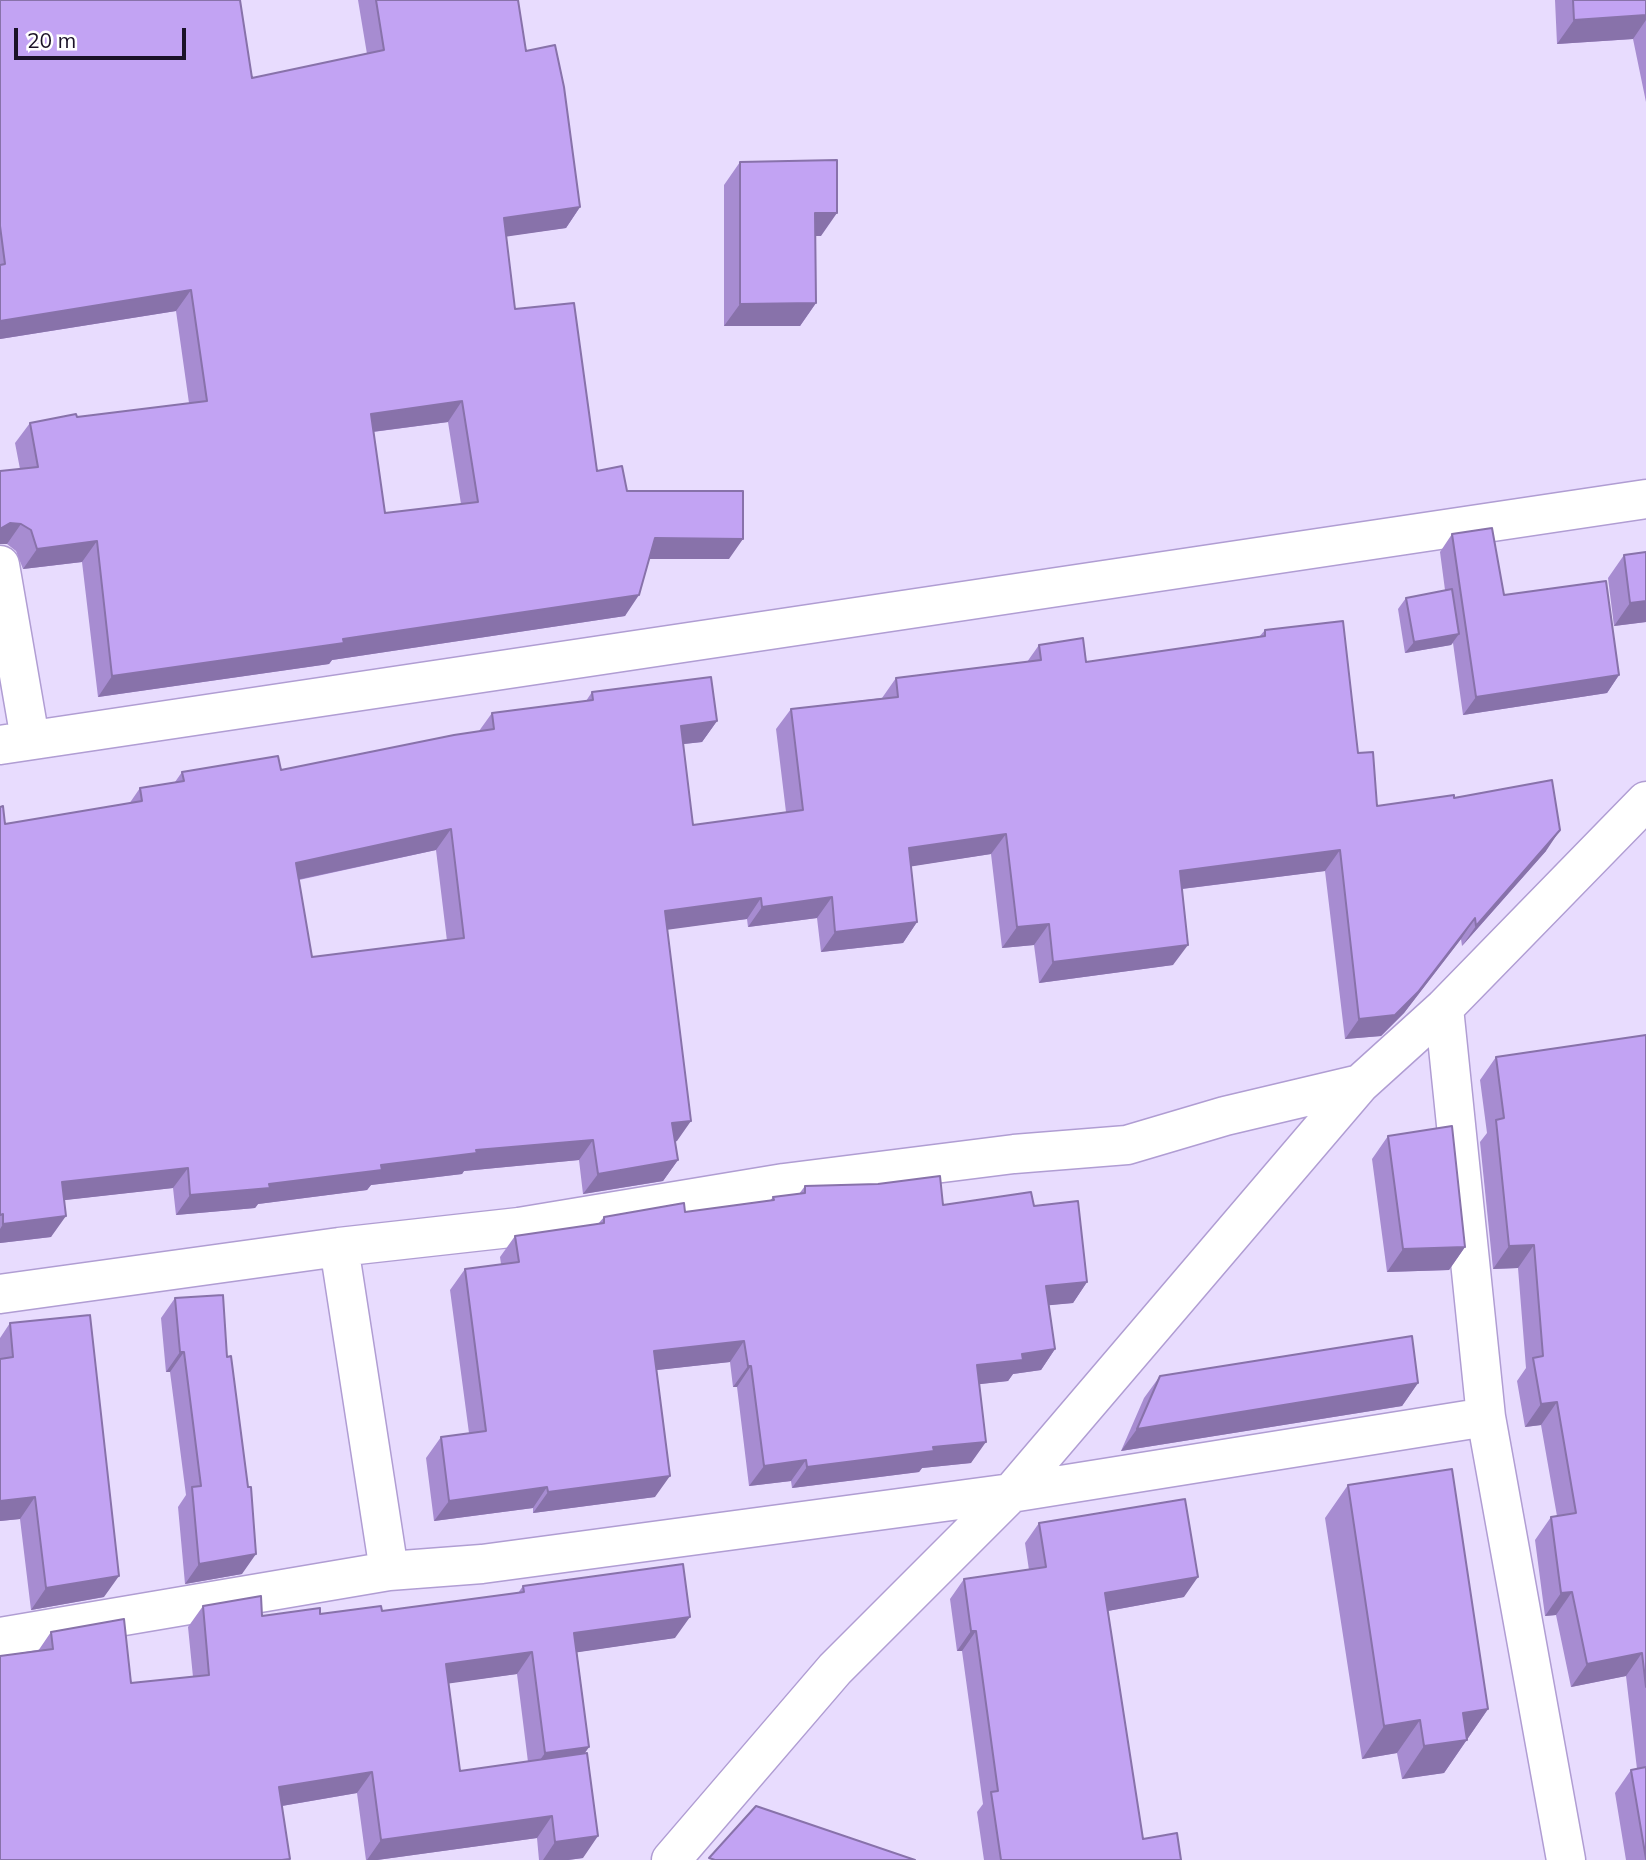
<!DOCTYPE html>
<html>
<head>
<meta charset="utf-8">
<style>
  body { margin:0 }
  #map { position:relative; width:1646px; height:1860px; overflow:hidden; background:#e8dcfe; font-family:Mulish,sans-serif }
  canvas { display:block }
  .scale { position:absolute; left:14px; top:28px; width:172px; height:32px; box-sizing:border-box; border:4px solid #1a1227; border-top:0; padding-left:9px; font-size:21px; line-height:24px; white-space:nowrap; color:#1a1227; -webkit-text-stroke:5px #fff; paint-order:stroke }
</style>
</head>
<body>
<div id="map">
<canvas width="1646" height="1860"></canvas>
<div class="scale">20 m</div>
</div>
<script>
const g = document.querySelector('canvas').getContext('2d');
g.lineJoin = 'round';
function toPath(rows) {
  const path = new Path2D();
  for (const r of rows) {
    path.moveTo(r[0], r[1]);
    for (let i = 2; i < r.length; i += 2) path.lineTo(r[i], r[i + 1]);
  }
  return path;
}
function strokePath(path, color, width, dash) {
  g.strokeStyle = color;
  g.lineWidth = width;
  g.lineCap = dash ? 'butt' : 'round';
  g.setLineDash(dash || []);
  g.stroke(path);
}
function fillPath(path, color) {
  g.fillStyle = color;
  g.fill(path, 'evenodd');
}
const minor = toPath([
  [0,565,30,739],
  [0,745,1646,499],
  [1444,1008,1486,1417,1566,1860],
  [339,1247,389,1571],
  [0,1294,339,1247,519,1227,784,1183,1014,1154,1127,1145,1225,1116,1360,1084],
  [0,1637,389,1571,482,1564,1011,1493,1486,1417],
  [671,1860,835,1669,1011,1493,1360,1084,1444,1008,1646,801]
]);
const wall = toPath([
  [0,0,252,78,367,54,358,0,518,0,526,51,580,207,566,228,506,236,515,309,597,471,729,559,649,559,625,616,332,660,329,664,98,697,82,562,23,569,16,551,7,544,0,544,0,471,20,469,15,443,30,423,189,403,176,311,0,339],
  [448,422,461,504,385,513,373,432],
  [1555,0,1646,0,1646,102,1633,39,1557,44],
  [740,162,821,236,815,236,816,303,800,326,724,326,724,185],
  [1452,534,1504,595,1619,675,1607,693,1463,715,1453,643,1451,645,1405,653,1398,609,1406,598,1445,590,1440,552],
  [1624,555,1646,622,1614,626,1608,578],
  [1265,630,1358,753,1377,806,1454,798,1546,851,1462,946,1461,939,1404,1013,1381,1036,1345,1039,1325,871,1182,889,1173,965,1039,983,1034,945,1002,948,991,854,911,866,917,922,903,943,821,952,817,918,748,927,747,919,667,929,677,1141,675,1142,678,1160,663,1181,583,1194,579,1160,464,1171,462,1174,371,1185,367,1190,258,1204,255,1208,176,1215,173,1188,64,1200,51,1237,0,1243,0,807,5,824,129,804,140,788,175,782,182,772,281,770,479,731,492,713,586,701,592,692,717,721,702,742,683,744,693,825,786,812,776,729,791,709,882,698,896,678,1027,662,1039,645,1086,662,1259,637],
  [436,850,447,941,312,957,299,880],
  [1646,1035,1646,1860,1626,1860,1615,1793,1631,1770,1637,1769,1626,1676,1571,1687,1556,1615,1545,1616,1535,1540,1551,1517,1557,1516,1541,1425,1525,1427,1517,1381,1526,1368,1518,1268,1493,1269,1480,1142,1487,1133,1480,1080,1496,1057],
  [1388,1136,1465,1247,1449,1270,1387,1272,1372,1159],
  [805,1186,943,1205,1034,1206,1087,1282,1073,1303,1049,1305,1055,1349,1041,1370,1013,1374,1008,1381,980,1384,971,1463,922,1468,919,1472,792,1488,791,1481,749,1486,737,1387,733,1387,730,1362,656,1370,655,1497,533,1513,533,1508,434,1521,426,1458,441,1437,469,1433,450,1290,465,1269,501,1264,500,1257,515,1236,598,1224,604,1217,685,1212,770,1201,773,1197,799,1194],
  [175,1298,242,1574,185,1584,178,1507,186,1495,170,1372,166,1372,161,1318],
  [10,1323,104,1597,31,1610,20,1519,0,1521,0,1338],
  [1160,1376,1418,1383,1402,1406,1121,1451,1144,1398],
  [1348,1485,1488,1709,1444,1773,1402,1779,1397,1753,1362,1759,1325,1518],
  [1039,1523,1184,1597,1108,1611,1143,1839,1181,1860,984,1860,977,1812,983,1804,962,1651,957,1651,950,1599,964,1579,1029,1570,1025,1543],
  [523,1586,675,1638,577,1652,589,1747,584,1754,583,1858,568,1860,539,1860,537,1838,377,1860,366,1860,357,1793,282,1806,289,1860,0,1860,38,1651,51,1632,131,1683,193,1677,188,1627,203,1606,262,1616,382,1611,518,1593],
  [517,1674,528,1762,460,1771,448,1683]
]);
const shadedWall = toPath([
  [1646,15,1646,20,1633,39,1557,44,1574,20],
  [580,207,566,228,490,239,504,218],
  [815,213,837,213,821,236,799,236],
  [191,290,176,311,0,339,0,321],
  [816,303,800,326,724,326,740,304],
  [462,401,448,422,356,434,371,414],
  [10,523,21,524,7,544,0,544,0,529],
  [655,538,743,539,729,559,640,559],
  [97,541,82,562,23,569,37,549],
  [639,595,625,616,332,660,329,664,98,697,112,676,343,639],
  [1646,601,1646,622,1614,626,1630,603],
  [1459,634,1451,645,1405,653,1414,642],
  [1619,675,1607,693,1463,715,1476,697],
  [717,721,702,742,666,746,681,726],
  [451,829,436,850,282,883,296,863],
  [1560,830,1546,851,1462,946,1476,926],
  [1006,834,991,854,895,869,909,848],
  [1340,850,1325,871,1165,891,1180,871],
  [832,897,817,918,748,927,762,907],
  [761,898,747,919,651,932,665,911],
  [1475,918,1461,939,1404,1013,1381,1036,1345,1039,1359,1019],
  [917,922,903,943,821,952,835,932],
  [1049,924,1034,945,1002,948,1017,927],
  [1188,945,1173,965,1039,983,1053,962],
  [691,1121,677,1141,658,1144,672,1123],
  [593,1140,579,1160,464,1171,462,1174,371,1185,367,1190,258,1204,255,1208,176,1215,190,1195,269,1184,476,1150],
  [678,1160,663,1181,583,1194,598,1174],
  [188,1168,173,1188,48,1202,62,1182],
  [66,1216,51,1237,0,1243,0,1229,3,1224],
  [1534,1245,1518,1268,1493,1269,1509,1246],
  [1465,1247,1449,1270,1387,1272,1403,1249],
  [1087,1282,1073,1303,1031,1307,1046,1286],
  [744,1341,730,1362,639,1372,654,1351],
  [1055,1349,1041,1370,1013,1374,1008,1381,963,1386,977,1365,1022,1354],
  [180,1352,184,1352,170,1372,166,1372],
  [748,1366,751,1366,737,1387,733,1387],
  [1418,1383,1402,1406,1121,1451,1137,1429],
  [1557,1402,1541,1425,1525,1427,1541,1404],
  [986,1442,971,1463,922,1468,919,1472,792,1488,807,1467,933,1447],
  [806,1460,791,1481,749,1486,764,1466],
  [670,1476,655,1497,533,1513,548,1492],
  [547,1487,533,1508,434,1521,449,1501],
  [35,1497,20,1519,0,1521,0,1501],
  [256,1554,242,1574,185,1584,199,1564],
  [119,1576,104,1597,31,1610,46,1588],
  [1198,1577,1184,1597,1091,1614,1105,1593],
  [1572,1592,1556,1615,1545,1616,1561,1593],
  [690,1617,675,1638,559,1655,574,1633],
  [971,1631,976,1631,962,1651,957,1651],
  [532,1652,517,1674,431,1686,446,1664],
  [1642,1653,1626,1676,1571,1687,1587,1664],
  [1488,1709,1444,1773,1402,1779,1424,1746,1463,1713],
  [1420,1720,1397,1753,1362,1759,1384,1726],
  [589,1747,574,1768,530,1774,545,1753],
  [372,1772,357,1793,264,1809,279,1787],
  [552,1816,537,1838,377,1860,367,1860,381,1840],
  [598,1836,583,1858,568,1860,543,1860,555,1842]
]);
const building = toPath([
  [0,0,240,0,252,78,384,50,376,0,518,0,526,51,555,45,564,87,580,207,504,218,515,309,574,303,597,471,622,466,627,491,743,491,743,539,655,538,639,595,343,639,344,643,112,676,97,541,37,549,31,530,21,524,10,523,0,529,0,471,38,467,30,423,76,414,77,417,207,401,191,290,0,321,0,265,5,264,0,226,0,0],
  [462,401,478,502,385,513,371,414,462,401],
  [1573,0,1646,0,1646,15,1574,20,1573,0],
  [837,160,837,213,815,213,816,303,740,304,740,162,837,160],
  [1492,528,1504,595,1606,581,1619,675,1476,697,1452,534,1492,528],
  [1646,552,1646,601,1630,603,1624,555,1646,552],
  [1452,589,1459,634,1414,642,1406,598,1452,589],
  [1343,621,1358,753,1373,752,1377,806,1454,795,1454,798,1552,780,1560,830,1476,926,1475,918,1418,992,1395,1015,1359,1019,1340,850,1180,871,1188,945,1053,962,1049,924,1017,927,1006,834,909,848,917,922,835,932,832,897,762,907,761,898,665,911,691,1121,672,1123,678,1160,598,1174,593,1140,476,1150,477,1153,381,1165,382,1170,269,1184,270,1188,190,1195,188,1168,62,1182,66,1216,3,1224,3,1214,0,1215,0,807,3,806,5,824,142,801,140,788,184,781,182,772,278,756,281,770,454,735,494,729,492,713,593,700,592,692,711,677,717,721,681,726,693,825,803,810,791,709,898,697,896,678,1041,660,1039,645,1083,638,1086,662,1265,636,1265,630,1343,621],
  [451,829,464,938,312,957,296,863,451,829],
  [1646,1035,1646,1687,1642,1653,1587,1664,1572,1592,1561,1593,1551,1517,1576,1513,1557,1402,1541,1404,1533,1358,1543,1356,1534,1245,1509,1246,1496,1120,1504,1118,1496,1057,1646,1035],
  [1452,1126,1465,1247,1403,1249,1388,1136,1452,1126],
  [940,1176,943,1205,1031,1192,1034,1206,1078,1201,1087,1282,1046,1286,1055,1349,1022,1354,1023,1360,977,1365,986,1442,933,1447,934,1451,807,1467,806,1460,764,1466,751,1366,748,1366,744,1341,654,1351,670,1476,548,1492,547,1487,449,1501,441,1437,486,1431,465,1269,519,1262,515,1236,604,1223,604,1217,684,1203,685,1212,774,1200,773,1197,805,1193,805,1186,878,1184,940,1176],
  [223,1295,227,1357,231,1356,248,1487,251,1487,256,1554,199,1564,192,1487,201,1486,184,1352,180,1352,175,1298,223,1295],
  [90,1315,119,1576,46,1588,35,1497,0,1501,0,1359,13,1357,10,1323,90,1315],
  [1412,1336,1418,1383,1137,1429,1160,1376,1412,1336],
  [1452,1469,1488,1709,1463,1713,1467,1740,1424,1746,1420,1720,1384,1726,1348,1485,1452,1469],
  [1185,1499,1198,1577,1105,1593,1143,1839,1177,1833,1181,1860,1001,1860,991,1792,998,1791,976,1631,971,1631,964,1579,1046,1567,1039,1523,1185,1499],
  [683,1564,690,1617,574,1633,589,1747,545,1753,532,1652,446,1664,460,1771,587,1753,598,1836,555,1842,552,1816,381,1840,372,1772,279,1787,290,1859,282,1860,0,1860,0,1656,53,1649,51,1632,124,1619,131,1683,209,1675,203,1606,261,1596,262,1616,320,1608,320,1614,381,1606,382,1611,524,1592,523,1586,683,1564],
  [1646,1767,1646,1859,1631,1770,1646,1767],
  [756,1806,915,1860,715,1860,709,1858,756,1806]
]);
strokePath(minor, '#b09dd3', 41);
strokePath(minor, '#fff', 38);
fillPath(wall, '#a78cd1');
fillPath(shadedWall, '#8872aa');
fillPath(building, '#c2a3f3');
strokePath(building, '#8872aa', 2);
</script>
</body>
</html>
